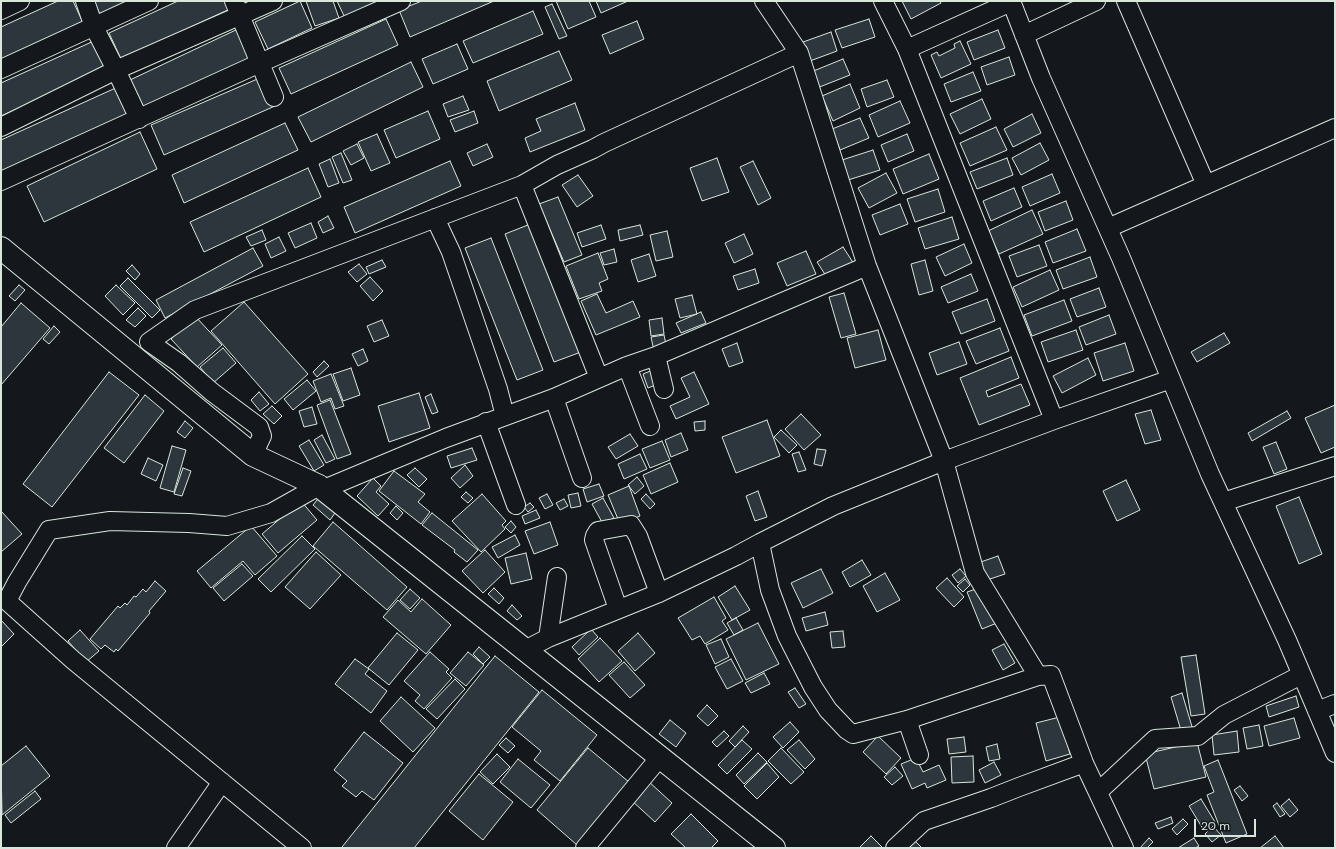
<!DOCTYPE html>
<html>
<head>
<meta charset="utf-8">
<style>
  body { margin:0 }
  #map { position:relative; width:1336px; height:849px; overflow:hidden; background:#14181c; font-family:"DM Sans",sans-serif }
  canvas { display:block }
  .frame { position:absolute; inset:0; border:2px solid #d8e6dc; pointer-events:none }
  .scale { position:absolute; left:1194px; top:819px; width:62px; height:18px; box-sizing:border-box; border:2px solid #d8e6dc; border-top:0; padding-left:5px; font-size:12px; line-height:14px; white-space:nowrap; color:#d8e6dc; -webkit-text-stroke:3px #14181c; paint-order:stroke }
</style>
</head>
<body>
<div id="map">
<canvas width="1336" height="849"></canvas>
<div class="frame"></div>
<div class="scale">20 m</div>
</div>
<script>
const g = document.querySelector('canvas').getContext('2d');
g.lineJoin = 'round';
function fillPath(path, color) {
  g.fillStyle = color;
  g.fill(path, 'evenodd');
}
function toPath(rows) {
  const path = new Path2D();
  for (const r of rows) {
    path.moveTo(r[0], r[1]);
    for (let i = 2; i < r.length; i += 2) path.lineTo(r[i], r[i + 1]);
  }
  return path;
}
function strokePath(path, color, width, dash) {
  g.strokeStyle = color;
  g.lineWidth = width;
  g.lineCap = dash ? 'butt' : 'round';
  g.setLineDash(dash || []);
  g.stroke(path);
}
const building = toPath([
  [58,1,73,1,84,25,1,63,1,27,58,1],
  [94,1,135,1,101,17,94,1],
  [178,1,229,1,232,8,121,59,109,33,178,1],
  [300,1,312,28,268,49,255,22,300,1],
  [306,1,333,1,339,18,315,26,306,1],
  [337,1,380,1,345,18,337,1],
  [422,1,494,1,410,37,399,10,422,1],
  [556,1,589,1,596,17,568,29,556,1],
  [596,1,628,1,601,13,596,1],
  [902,1,940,1,941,3,911,19,902,1],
  [552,4,567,36,559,39,545,7,552,4],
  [533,11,543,34,473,63,463,41,533,11],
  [386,19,398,45,291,94,279,68,386,19],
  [869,19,875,37,842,48,835,30,869,19],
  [637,21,644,39,610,54,602,35,637,21],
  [240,28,253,57,144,109,130,80,240,28],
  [998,30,1005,48,974,60,967,42,998,30],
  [831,32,837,51,799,65,792,46,831,32],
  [96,40,109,67,1,116,1,83,96,40],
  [960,41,971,64,941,78,931,55,937,52,939,56,955,48,954,44,960,41],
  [457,44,468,69,433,84,422,59,457,44],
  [559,51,572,80,499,111,487,81,559,51],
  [1009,57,1015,75,987,85,981,67,1009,57],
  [843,59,850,75,817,88,811,72,843,59],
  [411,62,423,87,311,142,298,117,411,62],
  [973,72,981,91,951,102,944,84,973,72],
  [262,77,275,106,164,155,151,125,262,77],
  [887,80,894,97,867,107,861,89,887,80],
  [850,84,860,108,833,121,822,96,850,84],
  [120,86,133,113,1,173,1,140,120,86],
  [463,96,469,110,448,117,443,104,463,96],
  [982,99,991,119,960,134,950,114,982,99],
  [900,101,910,123,878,137,869,115,900,101],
  [575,103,585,130,530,152,525,138,541,131,536,119,575,103],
  [428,111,440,139,396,158,384,130,428,111],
  [474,111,478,123,455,132,450,120,474,111],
  [1032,114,1041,133,1013,147,1004,129,1032,114],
  [860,118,869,138,840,150,832,129,860,118],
  [285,123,298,150,184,203,172,175,285,123],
  [996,127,1007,150,970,166,960,143,996,127],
  [140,132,157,169,44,222,27,186,140,132],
  [377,134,390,163,371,171,358,142,377,134],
  [907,134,914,151,888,162,881,145,907,134],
  [1040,143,1049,160,1021,175,1012,158,1040,143],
  [357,144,364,158,351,165,343,151,357,144],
  [487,144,493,157,473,166,467,153,487,144],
  [873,150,880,170,848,180,842,160,873,150],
  [341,153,352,180,343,183,332,157,341,153],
  [929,154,939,179,903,194,893,169,929,154],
  [717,158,729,192,702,201,690,168,717,158],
  [1007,158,1013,175,977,189,970,172,1007,158],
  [330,159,339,183,328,187,319,164,330,159],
  [450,161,461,186,355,233,344,207,450,161],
  [753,161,771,198,758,205,740,167,753,161],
  [308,168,321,197,204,252,190,222,308,168],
  [886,173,897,193,869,208,858,188,886,173],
  [1052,174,1060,193,1030,206,1022,187,1052,174],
  [578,175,593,196,577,207,562,185,578,175],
  [1014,188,1022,207,991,221,983,201,1014,188],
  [938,189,945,212,915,222,907,199,938,189],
  [558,197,582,255,564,262,539,204,558,197],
  [1066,201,1073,220,1045,231,1038,212,1066,201],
  [900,204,908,224,880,235,872,215,900,204],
  [1032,210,1043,234,999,254,988,231,1032,210],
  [328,216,334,228,323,233,318,222,328,216],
  [952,217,959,239,925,249,918,228,952,217],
  [311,223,317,238,295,248,288,233,311,223],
  [533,223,581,352,554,362,505,234,533,223],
  [601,225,606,239,582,247,577,233,601,225],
  [640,225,643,235,620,241,618,230,640,225],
  [1077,229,1086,251,1053,263,1045,242,1077,229],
  [262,230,266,240,251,246,246,237,262,230],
  [667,231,673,257,656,261,650,235,667,231],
  [744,234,753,254,734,263,725,243,744,234],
  [279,237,286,251,271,258,265,244,279,237],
  [491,238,543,370,517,380,465,248,491,238],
  [964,244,972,263,945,276,936,257,964,244],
  [1039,245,1047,266,1017,277,1009,256,1039,245],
  [843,247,854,264,828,279,817,262,843,247],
  [253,248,263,266,165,318,156,300,253,248],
  [614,249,617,262,604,265,600,253,614,249],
  [806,251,816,274,787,286,777,263,806,251],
  [598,253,608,279,599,283,602,291,579,299,566,266,598,253],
  [649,254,656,276,638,282,631,260,649,254],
  [1090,257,1097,277,1063,289,1056,270,1090,257],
  [382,260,386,267,369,274,366,267,382,260],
  [925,260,933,291,919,295,911,264,925,260],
  [359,264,367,274,357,282,348,272,359,264],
  [132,265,140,274,135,280,126,271,132,265],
  [755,269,759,283,738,290,733,276,755,269],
  [1050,270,1059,290,1022,307,1013,287,1050,270],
  [971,274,978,291,948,303,941,287,971,274],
  [370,277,383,291,373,301,360,286,370,277],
  [128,278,160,310,152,318,120,286,128,278],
  [19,285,25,290,15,301,9,296,19,285],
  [116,285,135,303,123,315,105,296,116,285],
  [1099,288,1106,307,1077,317,1070,299,1099,288],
  [844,293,856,334,841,338,829,297,844,293],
  [597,294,606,313,633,301,640,317,596,335,581,301,597,294],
  [692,295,697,314,680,318,675,299,692,295],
  [987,299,995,321,961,334,952,312,987,299],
  [1064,300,1072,321,1032,336,1024,315,1064,300],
  [244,302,308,374,275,404,211,331,244,302],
  [21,303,50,328,1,385,1,327,21,303],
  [138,308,146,316,135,327,126,320,138,308],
  [701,312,706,323,681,333,676,323,701,312],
  [1109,315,1116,334,1086,345,1079,327,1109,315],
  [195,316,222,345,197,367,171,339,195,316],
  [662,318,664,334,651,336,649,320,662,318],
  [382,320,389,336,374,342,367,326,382,320],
  [54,326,60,332,49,344,43,339,54,326],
  [1000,328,1009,351,976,364,966,341,1000,328],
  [878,330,886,360,855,368,847,338,878,330],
  [1076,330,1083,350,1048,362,1041,342,1076,330],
  [1224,333,1230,343,1197,362,1191,352,1224,333],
  [664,335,667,349,654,351,651,337,664,335],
  [959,342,967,364,937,375,929,353,959,342],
  [737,343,743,362,729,367,722,349,737,343],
  [1125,343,1134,371,1103,381,1094,353,1125,343],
  [223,348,236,363,213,383,200,367,223,348],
  [363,349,368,361,358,366,352,354,363,349],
  [1011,357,1019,378,986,391,988,397,1021,384,1030,405,979,425,960,378,1011,357],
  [1088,358,1096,375,1062,393,1053,376,1088,358],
  [324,361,329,366,317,377,313,372,324,361],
  [351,368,360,395,343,401,333,374,351,368],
  [653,370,658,384,648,388,643,374,653,370],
  [109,372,139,395,52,507,23,484,109,372],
  [694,372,709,404,676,419,670,406,690,397,681,378,694,372],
  [331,374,344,406,335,409,331,398,321,402,313,381,331,374],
  [307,380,316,391,293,410,284,399,307,380],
  [259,392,269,404,260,411,251,400,259,392],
  [419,393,430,428,389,442,378,406,419,393],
  [431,394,438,412,432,414,425,397,431,394],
  [145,395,164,411,124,463,104,448,145,395],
  [330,400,351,454,337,459,317,405,330,400],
  [1335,405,1335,447,1321,453,1305,418,1335,405],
  [272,406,282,416,274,424,263,414,272,406],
  [312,407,317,424,304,427,299,411,312,407],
  [1151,410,1161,440,1145,444,1135,414,1151,410],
  [1287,411,1291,418,1252,441,1248,433,1287,411],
  [801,414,821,435,804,450,785,429,801,414],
  [767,420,780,456,736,473,722,437,767,420],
  [185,421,193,428,185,438,177,432,185,421],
  [705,421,705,430,695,431,694,422,705,421],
  [781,430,797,445,789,453,774,437,781,430],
  [681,433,688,450,671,457,665,440,681,433],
  [630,434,638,446,616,459,608,447,630,434],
  [322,435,335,459,326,463,314,440,322,435],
  [309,440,324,465,314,471,299,446,309,440],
  [662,441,670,460,650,468,642,449,662,441],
  [1276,442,1287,469,1274,474,1263,447,1276,442],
  [172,446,186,450,174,492,160,488,172,446],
  [472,448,477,460,451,468,447,456,472,448],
  [817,449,826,450,822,466,814,464,817,449],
  [799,452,806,470,798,472,792,454,799,452],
  [640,454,647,469,624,479,618,464,640,454],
  [148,458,163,465,156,481,141,474,148,458],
  [670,463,678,482,651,494,643,475,670,463],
  [465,465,473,476,460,488,451,478,465,465],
  [183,468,191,471,182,496,174,494,183,468],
  [415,468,427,479,419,487,407,475,415,468],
  [394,471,425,494,418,502,430,512,421,524,379,491,394,471],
  [637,477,644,486,635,494,628,485,637,477],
  [373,478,381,486,376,492,389,504,378,516,357,496,373,478],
  [1126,480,1140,510,1117,521,1103,491,1126,480],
  [599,484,604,496,587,502,583,489,599,484],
  [629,486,640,516,620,524,608,495,629,486],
  [758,491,767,517,755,521,746,496,758,491],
  [466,492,473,498,468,503,461,497,466,492],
  [578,493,581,506,571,508,568,495,578,493],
  [482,494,506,521,502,525,505,529,481,552,452,521,482,494],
  [547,494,553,505,545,509,539,498,547,494],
  [646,494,655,504,650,509,641,499,646,494],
  [1299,497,1322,554,1299,564,1276,506,1299,497],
  [603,498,614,518,603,524,592,504,603,498],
  [318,499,335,513,330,520,313,505,318,499],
  [564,499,568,506,560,510,556,503,564,499],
  [301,501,317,520,278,553,262,534,301,501],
  [530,503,534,507,528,512,524,507,530,503],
  [396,506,403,513,397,520,390,513,396,506],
  [536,510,540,518,525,524,522,516,536,510],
  [1,511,22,534,1,552,1,511],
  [432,513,478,550,467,562,454,552,455,550,422,525,432,513],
  [511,521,516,527,511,533,505,527,511,521],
  [333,522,407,587,387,610,313,546,333,522],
  [550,522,558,545,534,554,525,531,550,522],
  [251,526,277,556,255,575,243,561,211,588,197,571,251,526],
  [515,535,520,545,498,558,492,547,515,535],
  [302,536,315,549,271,592,258,579,302,536],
  [485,550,505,572,483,593,462,571,485,550],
  [316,552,341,575,310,609,285,587,316,552],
  [526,553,532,579,511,584,505,558,526,553],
  [998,556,1005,574,981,582,975,564,998,556],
  [862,560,871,575,850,587,842,572,862,560],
  [242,564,253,576,224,601,213,588,242,564],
  [821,569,833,593,803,608,791,583,821,569],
  [960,569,966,576,958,583,952,575,960,569],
  [885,573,900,600,877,612,863,586,885,573],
  [947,578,964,597,954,607,936,588,947,578],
  [965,579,970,585,963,592,957,586,965,579],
  [155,581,166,591,149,611,150,613,118,651,116,649,114,652,105,645,101,649,90,639,118,606,120,608,125,603,127,605,134,596,136,597,143,589,146,592,155,581],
  [735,586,750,610,732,620,718,597,735,586],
  [982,587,997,623,982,629,967,592,982,587],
  [494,588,504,598,499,604,488,594,494,588],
  [410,589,420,598,410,609,400,600,410,589],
  [714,597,726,618,722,621,728,630,705,644,700,636,692,640,678,618,714,597],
  [422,599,451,625,426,654,383,617,398,600,411,612,422,599],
  [512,605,522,616,517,620,507,611,512,605],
  [825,612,828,625,806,631,802,618,825,612],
  [736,618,743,630,734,635,727,623,736,618],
  [1,620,14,634,2,646,1,645,1,620],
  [758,623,779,664,746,680,726,639,758,623],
  [591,629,598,637,579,655,572,647,591,629],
  [80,630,99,651,86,662,68,641,80,630],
  [843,631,845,647,832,648,830,632,843,631],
  [397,633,418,650,389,685,368,668,397,633],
  [638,633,655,653,635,671,618,651,638,633],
  [600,638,622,661,599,682,578,659,600,638],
  [721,639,729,657,715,664,706,645,721,639],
  [1004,644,1015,663,1003,670,992,650,1004,644],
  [479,647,490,657,483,664,473,654,479,647],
  [430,652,449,669,446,672,452,678,424,709,415,701,420,695,404,681,430,652],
  [468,652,484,665,466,686,450,673,468,652],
  [1196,655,1205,714,1191,716,1181,657,1196,655],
  [495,656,539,692,414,848,343,848,342,847,495,656],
  [355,659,369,669,365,674,387,691,371,713,335,684,355,659],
  [731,659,743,681,727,689,715,667,731,659],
  [624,662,645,685,630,698,609,675,624,662],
  [764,673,770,684,751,693,745,683,764,673],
  [455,679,465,689,437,719,426,709,455,679],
  [795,688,806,704,799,708,788,692,795,688],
  [542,690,597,735,560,781,534,760,541,751,512,727,542,690],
  [1182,693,1193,730,1182,734,1171,697,1182,693],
  [1296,696,1299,707,1269,717,1266,706,1296,696],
  [401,697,435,728,413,752,380,721,401,697],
  [707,705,718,716,708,726,697,716,707,705],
  [1060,717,1070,754,1046,761,1036,723,1060,717],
  [1294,718,1300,738,1269,746,1264,726,1294,718],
  [670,720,686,733,676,747,659,734,670,720],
  [790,722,799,732,783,748,773,737,790,722],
  [1259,725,1263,746,1247,749,1243,728,1259,725],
  [743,726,749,732,735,747,729,741,743,726],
  [724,731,729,736,717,747,712,742,724,731],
  [1237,731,1239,752,1214,755,1212,735,1237,731],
  [364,732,403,763,374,800,362,791,356,797,342,786,347,781,334,770,364,732],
  [878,736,901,758,886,774,863,752,878,736],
  [964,737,966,752,949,754,947,739,964,737],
  [506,738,515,746,508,753,499,745,506,738],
  [742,740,752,749,727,774,718,765,742,740],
  [799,740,815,759,805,769,787,750,799,740],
  [1197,742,1206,777,1154,789,1145,754,1197,742],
  [997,744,1000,759,989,761,986,747,997,744],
  [26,746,50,776,2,815,1,766,26,746],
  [588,748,629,782,577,845,537,810,588,748],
  [781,748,804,772,791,784,768,761,781,748],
  [758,753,767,762,744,784,736,775,758,753],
  [497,754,510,767,493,784,480,772,497,754],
  [973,756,974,782,952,783,951,757,973,756],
  [916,758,923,772,939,765,946,780,927,788,925,783,912,789,901,764,916,758],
  [518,759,550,785,531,808,500,782,518,759],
  [1218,760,1247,834,1226,843,1207,795,1214,792,1204,766,1218,760],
  [994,762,1001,775,985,783,979,770,994,762],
  [767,763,779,777,757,799,744,786,767,763],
  [895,767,903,776,892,785,884,777,895,767],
  [479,774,513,802,483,840,449,811,479,774],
  [647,780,672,803,655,822,630,799,647,780],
  [1240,786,1248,796,1242,801,1234,790,1240,786],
  [35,791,41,799,11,823,5,815,35,791],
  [1201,799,1215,822,1203,829,1189,806,1201,799],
  [1289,799,1298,810,1290,817,1281,806,1289,799],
  [1277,803,1285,814,1280,817,1273,806,1277,803],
  [691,814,718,841,711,848,686,848,671,834,691,814],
  [1171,817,1173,823,1158,829,1155,823,1171,817],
  [1183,819,1188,824,1177,835,1172,829,1183,819],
  [1213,826,1221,835,1212,842,1205,834,1213,826],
  [871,836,883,848,859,848,871,836],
  [1275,836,1284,848,1260,848,1275,836],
  [1149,838,1153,842,1147,848,1140,848,1149,838],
  [1194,838,1199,846,1195,848,1178,848,1194,838],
  [915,841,922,848,908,848,915,841]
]);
const street = toPath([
  [85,1,94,27,116,70,139,119],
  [234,1,274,97],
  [764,1,799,53,867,266,944,461,975,573,1038,676],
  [883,1,907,49,1054,420],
  [1011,1,1041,78,1121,258,1210,474,1287,640,1335,753],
  [1126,1,1206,185],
  [1,10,20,1],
  [1024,35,1096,1],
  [907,49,1011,2],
  [1,69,149,1],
  [1,127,116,70,273,1],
  [1,181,260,63,401,1],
  [522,185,599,378],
  [435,218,451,252,498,389,505,416],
  [1108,228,1335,128],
  [656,356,664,389],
  [627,366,650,426],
  [554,398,582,478],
  [486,422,516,505],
  [253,455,262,436,259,427,212,392,179,363,149,342,195,310,522,185,557,165,593,149,604,143,799,53],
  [324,489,446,438,554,398,627,366,656,356,867,266],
  [1223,502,1335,466],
  [760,543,770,590,787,636,813,687,828,710,847,730,853,734,907,720,1038,676,1051,675,1084,763,1124,848],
  [618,609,594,540,595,536,598,531,631,525,638,536,659,593],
  [548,638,557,577],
  [525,650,548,638,659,593,736,556,760,543,833,506,944,461,1054,420,1171,379],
  [1317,711,1335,704],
  [907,720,919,755],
  [1098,792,1155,739,1198,736,1224,715,1301,675],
  [176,848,222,782],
  [302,848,73,660,7,601,17,582,49,530,110,521,189,523,227,526,271,513,319,486],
  [585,848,660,757],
  [895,848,924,821,991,798,1019,787,1084,763]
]);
const secondary = toPath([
  [1,248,253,455,319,486,774,848]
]);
fillPath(building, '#2c363c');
strokePath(building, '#d8e6dc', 1);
strokePath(street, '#d8e6dc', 20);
strokePath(secondary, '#d8e6dc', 24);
strokePath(street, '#14181c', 18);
strokePath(secondary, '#14181c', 22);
</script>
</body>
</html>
